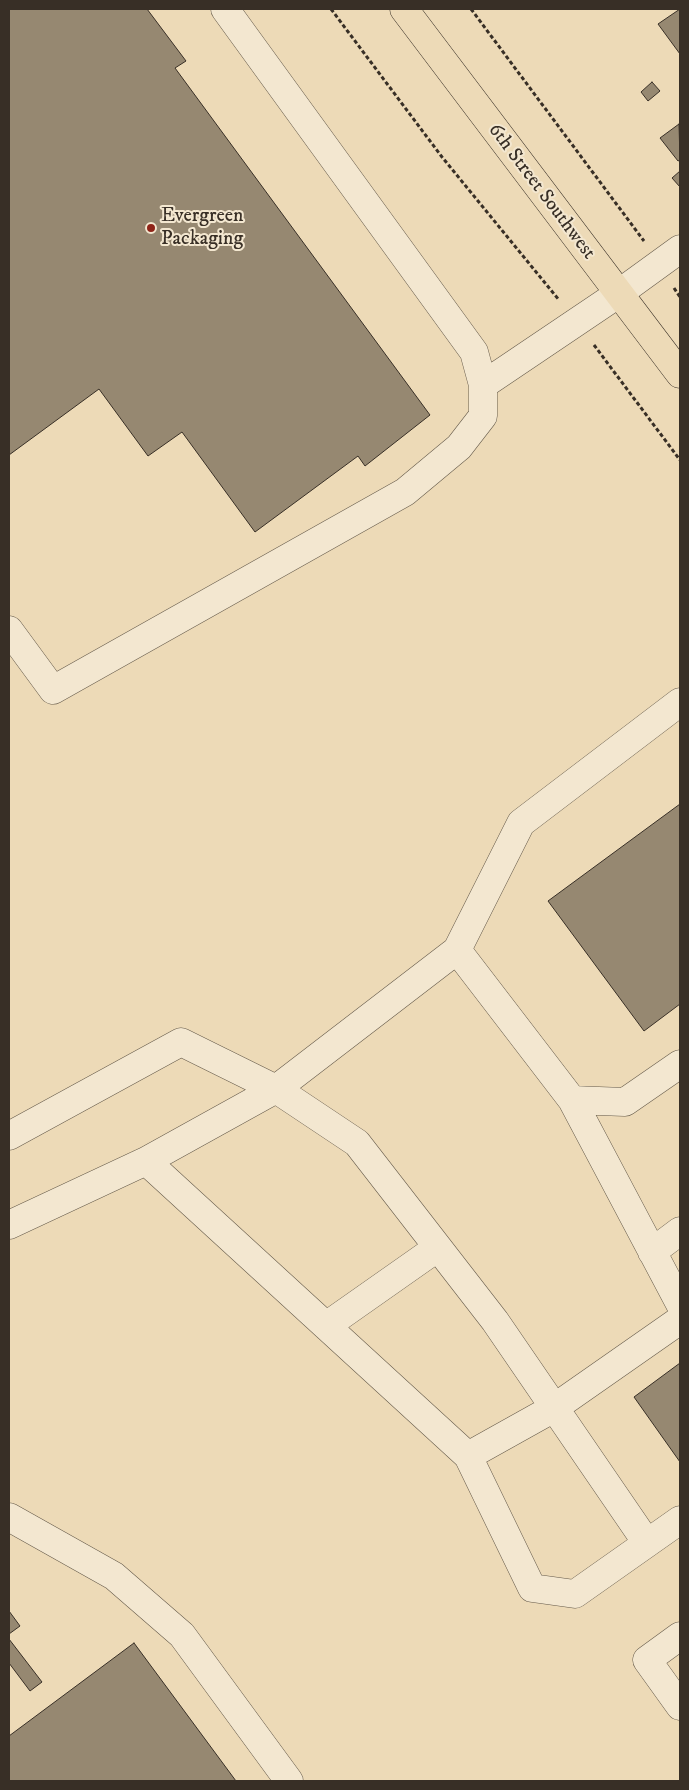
<!DOCTYPE html>
<html>
<head>
<meta charset="utf-8">
<style>
  body { margin:0 }
  #map { position:relative; width:689px; height:1790px; overflow:hidden; background:#eddab7; font-family:"IM FELL DW Pica",serif }
  canvas { display:block }
  .frame { position:absolute; inset:0; border:10px solid #382f26; pointer-events:none }
</style>
</head>
<body>
<div id="map">
<canvas width="689" height="1790"></canvas>
<div class="frame"></div>
</div>
<script>
const g = document.querySelector('canvas').getContext('2d');
g.lineJoin = 'round';
function fillPath(path, color) {
  g.fillStyle = color;
  g.fill(path, 'evenodd');
}
function toPath(rows) {
  const path = new Path2D();
  for (const r of rows) {
    path.moveTo(r[0], r[1]);
    for (let i = 2; i < r.length; i += 2) path.lineTo(r[i], r[i + 1]);
  }
  return path;
}
function strokePath(path, color, width, dash) {
  g.strokeStyle = color;
  g.lineWidth = width;
  g.lineCap = dash ? 'butt' : 'round';
  g.setLineDash(dash || []);
  g.stroke(path);
}
function label(font, color, halo, rows, align = 'center') {
  g.font = font + ' "IM FELL DW Pica",serif';
  g.lineWidth = 4;
  g.setLineDash([]);
  g.textBaseline = 'middle';
  g.strokeStyle = halo;
  g.fillStyle = color;
  for (const [text, x, y, turn = 0] of rows) {
    g.save();
    g.translate(x, y);
    g.rotate((+turn || 0) * Math.PI / 180);
    g.textAlign = isNaN(turn) ? turn : align;
    if (halo) g.strokeText(text, 0, 0);
    g.fillText(text, 0, 0);
    g.restore();
  }
}
const building = toPath([
  [9,9,147,9,186,61,175,68,430,415,365,466,358,456,255,532,182,432,148,456,99,389,9,455,9,9],
  [680,9,680,54,658,24,680,9],
  [652,82,660,91,648,101,641,92,652,82],
  [679,124,680,160,678,161,660,138,679,124],
  [680,171,680,187,672,178,680,171],
  [680,804,680,1004,644,1031,548,901,680,804],
  [680,1363,680,1462,634,1397,680,1363],
  [9,1611,20,1626,9,1634,9,1611],
  [9,1639,42,1682,30,1691,9,1663,9,1639],
  [134,1643,236,1781,9,1781,9,1736,134,1643]
]);
const path = toPath([
  [331,9,442,157,559,300],
  [471,9,644,241],
  [674,288,680,297],
  [594,345,680,460]
]);
const minor = toPath([
  [483,385,618,294,680,249],
  [9,630,53,690,405,492,459,447,483,416,483,385,474,352,225,9],
  [680,702,521,823,457,950,572,1100,625,1102,680,1064],
  [572,1100,680,1304],
  [9,1136,181,1042,276,1089,357,1143,495,1321,647,1543],
  [146,1161,276,1089,457,950],
  [9,1225,146,1161,468,1456,532,1588,575,1594,680,1520],
  [652,1252,680,1231],
  [326,1326,437,1248],
  [468,1456,554,1408,680,1320],
  [9,1517,114,1576,182,1635,289,1781],
  [680,1636,647,1660,680,1706]
]);
const major = toPath([
  [404,9,680,374]
]);
const markers = [
  [151,228,5,"#8f2418"]
];
const streetNames = [
  ["6th Street Southwest",541,192,53]
];
const poiNames = [
  ["Evergreen",161,217],
  ["Packaging",161,240]
];
fillPath(building, '#968871');
strokePath(building, '#382f26', 1);
strokePath(minor, '#655a4a', 29);
strokePath(major, '#382f26', 29);
strokePath(path, '#382f26', 3, [4, 2.5]);
strokePath(minor, '#f3e7d0', 28);
strokePath(major, '#eddab7', 28);
for (const [x, y, r, color] of markers) {
  const dot = new Path2D();
  dot.arc(x, y, r, 0, 2 * Math.PI);
  g.fillStyle = color;
  g.fill(dot);
  strokePath(dot, '#f3e7d0', 2);
}
label('20px', '#382f26', '#f3e7d0', streetNames);
label('20px', '#382f26', '#f3e7d0', poiNames, 'left');
</script>
</body>
</html>
